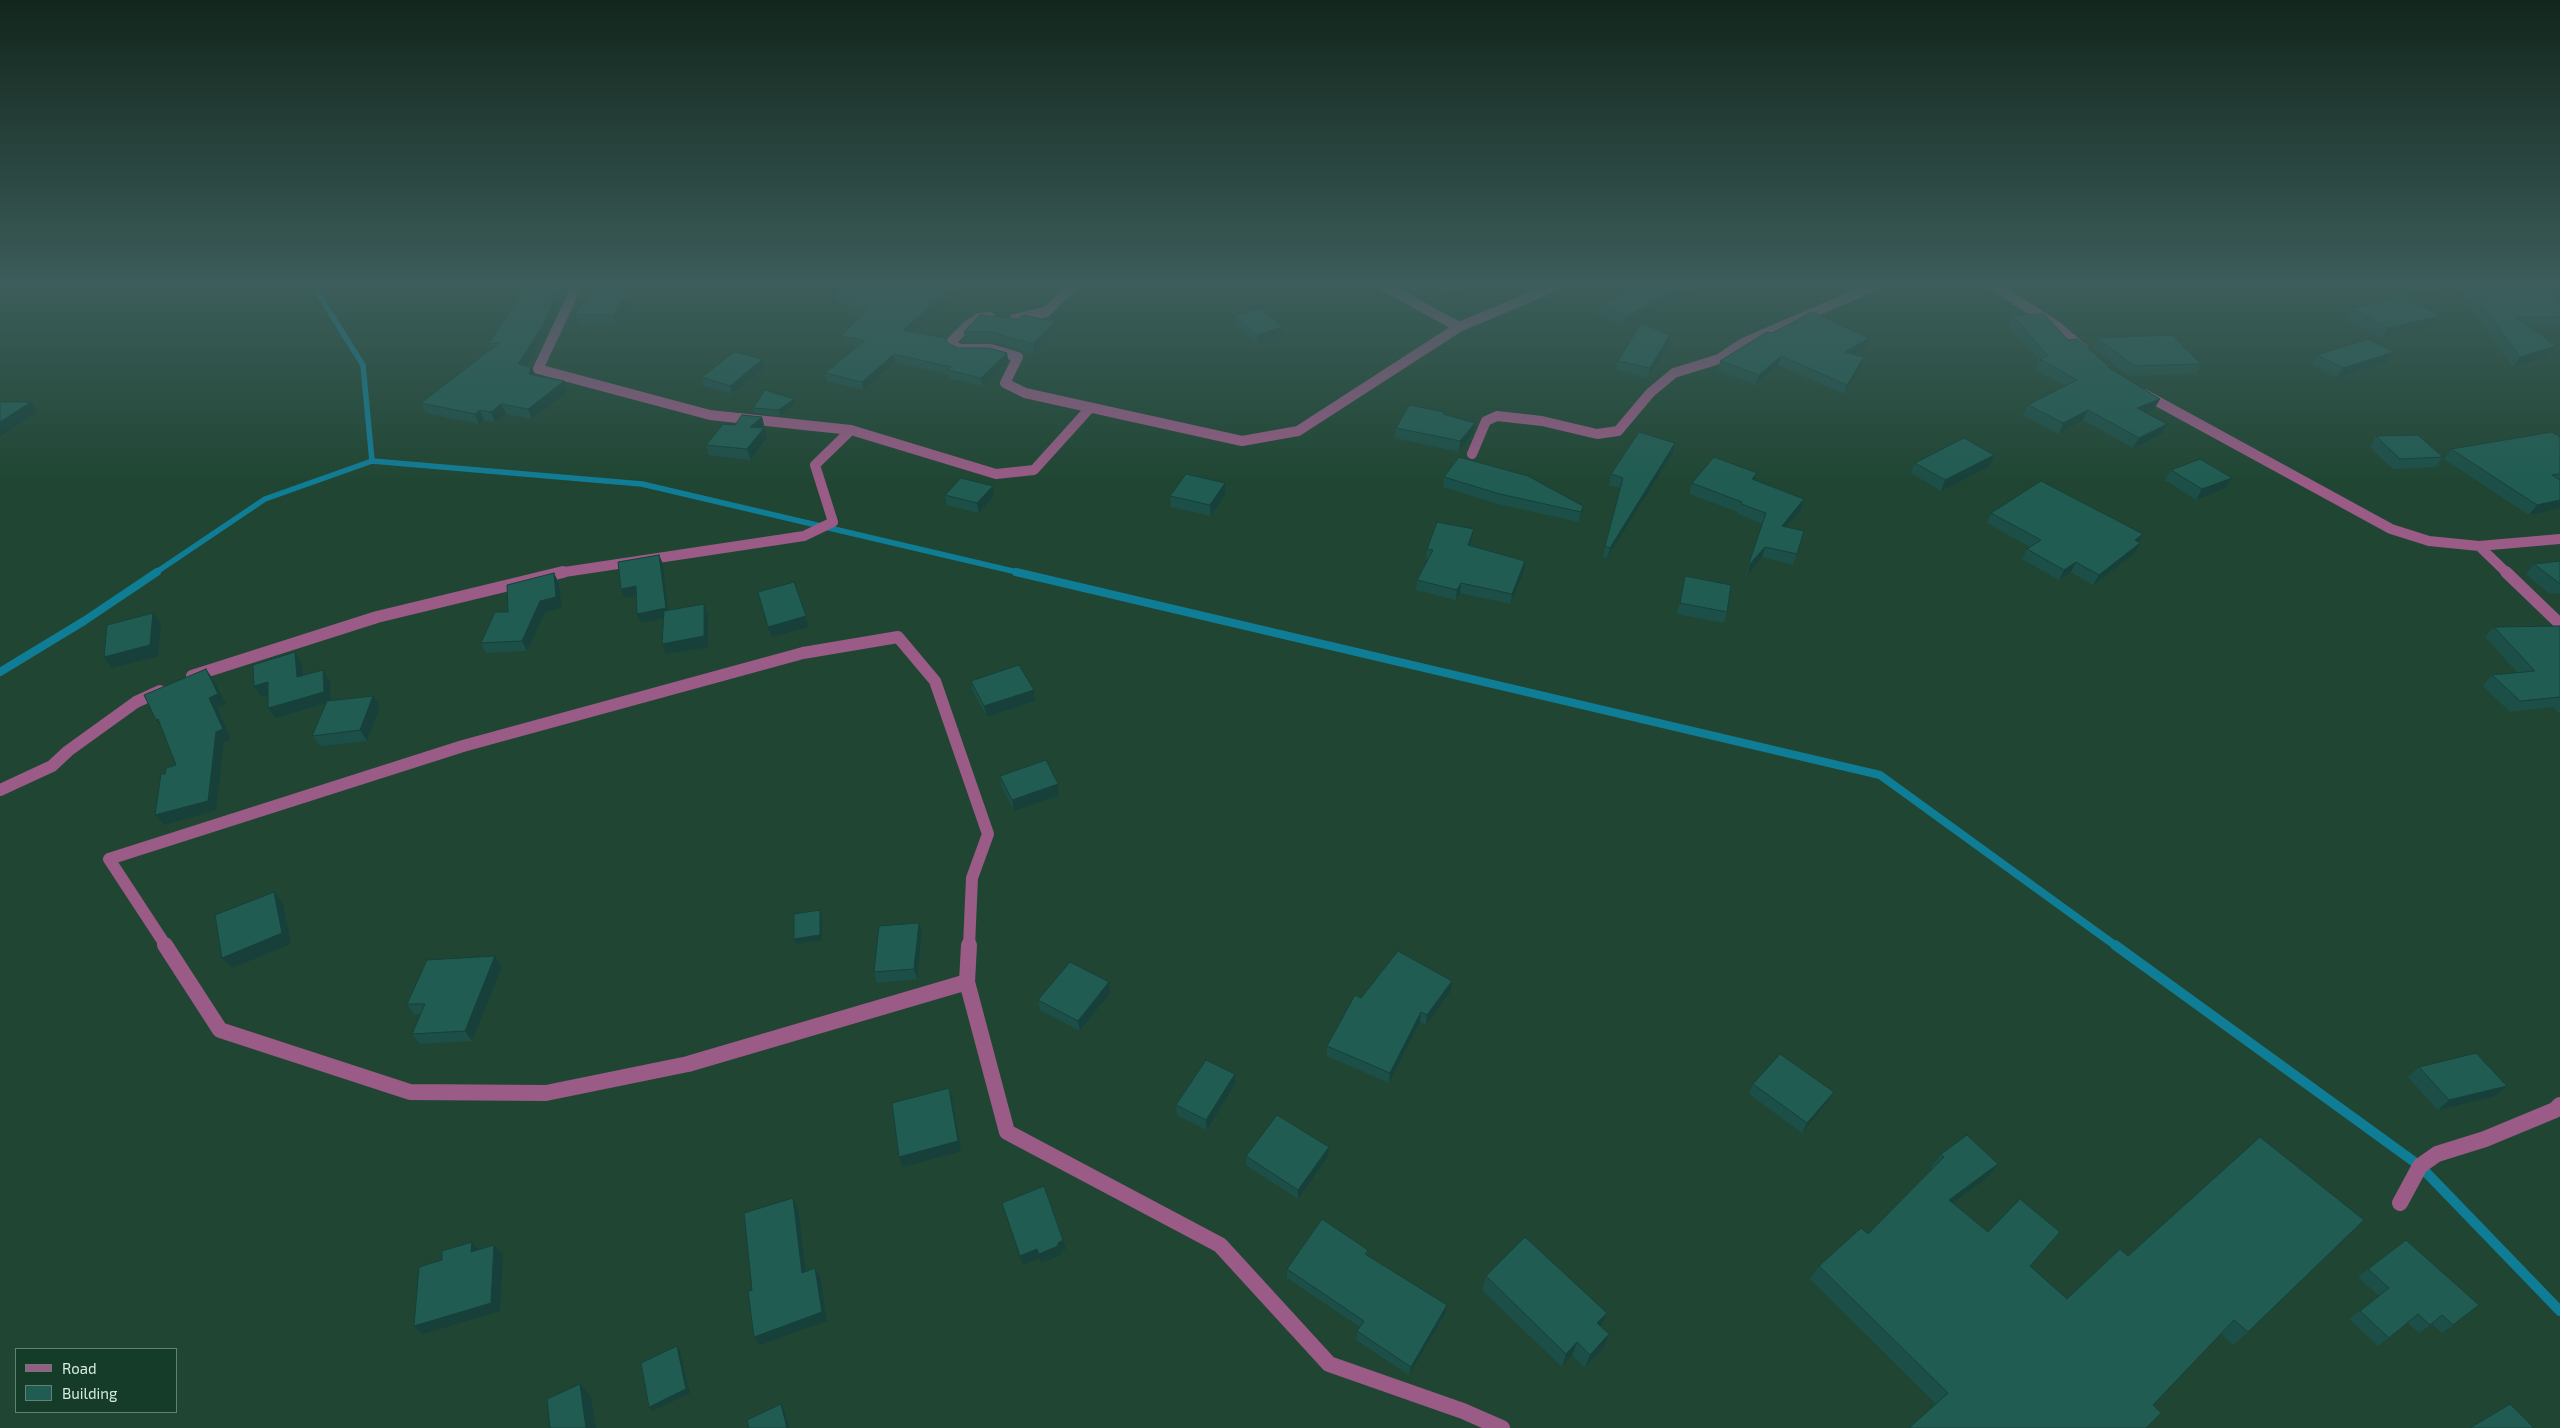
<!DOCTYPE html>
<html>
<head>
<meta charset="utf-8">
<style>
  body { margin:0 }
  #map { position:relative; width:2560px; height:1428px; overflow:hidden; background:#204633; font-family:"Exo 2",sans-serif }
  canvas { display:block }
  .legend { position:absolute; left:15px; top:1348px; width:162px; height:65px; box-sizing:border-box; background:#153b29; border:1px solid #628172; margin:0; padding:6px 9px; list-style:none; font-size:15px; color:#d6ebdf }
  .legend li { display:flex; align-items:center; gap:10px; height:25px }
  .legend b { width:25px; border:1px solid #628172 }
</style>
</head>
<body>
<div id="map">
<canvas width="2560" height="1428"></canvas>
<ul class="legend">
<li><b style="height:6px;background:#9a5b86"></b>Road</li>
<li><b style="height:14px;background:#205c52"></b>Building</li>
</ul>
</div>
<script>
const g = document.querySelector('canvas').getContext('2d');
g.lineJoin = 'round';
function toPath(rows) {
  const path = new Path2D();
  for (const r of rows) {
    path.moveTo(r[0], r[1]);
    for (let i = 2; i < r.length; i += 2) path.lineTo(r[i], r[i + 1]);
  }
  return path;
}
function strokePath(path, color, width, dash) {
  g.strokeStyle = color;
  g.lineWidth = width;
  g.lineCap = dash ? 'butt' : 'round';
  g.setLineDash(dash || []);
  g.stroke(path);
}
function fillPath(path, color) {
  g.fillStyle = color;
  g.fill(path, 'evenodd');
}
const streamFar2 = toPath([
  [315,284,319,295,363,365,372,461,642,484,1021,573],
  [155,573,265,499,372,461]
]);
const streamFar1 = toPath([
  [1016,572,1880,775,2116,946],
  [0,672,84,621,157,572]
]);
const stream = toPath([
  [2115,945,2420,1166,2560,1311]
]);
const minorFar2 = toPath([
  [578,284,538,369,710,415,851,430,996,474,1034,470,1090,408],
  [1380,284,1459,327],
  [1991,284,2058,327,2084,350],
  [990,317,979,318,967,326,952,341,953,345,960,349,991,349,1018,357,1005,383,1025,393,1242,441,1298,431,1459,327,1561,284],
  [1015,319,1046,312,1075,284],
  [2144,394,2391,529,2429,541,2479,546,2560,539],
  [1472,454,1486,421,1497,416,1542,421,1597,434,1618,431,1650,393,1674,373,1719,359,1743,343,1879,284],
  [2479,546,2507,573],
  [558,573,804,536,833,522,815,465,851,430]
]);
const minorFar1 = toPath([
  [2506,572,2560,624],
  [192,676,377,617,563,572],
  [0,790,52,766,68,751,136,702,160,691],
  [166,946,109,859,463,746,803,653,898,637,935,681,988,834,972,878,969,946]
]);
const minor = toPath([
  [165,945,220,1030,410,1092,546,1093,688,1064,967,982],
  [967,982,1007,1132,1220,1245,1329,1364,1463,1411,1502,1428],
  [967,982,969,945],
  [2400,1203,2420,1166,2437,1154,2485,1139,2555,1110,2560,1105]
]);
const wall = toPath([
  [522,284,564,284,556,310,557,313,547,334,527,366,531,367,535,375,568,391,532,419,506,414,495,422,484,420,479,424,426,413,421,403,490,350,488,344,517,300],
  [840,284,963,284,963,287,912,331,948,343,958,348,1007,353,1008,361,983,386,950,378,949,375,895,362,864,390,827,381,825,373,857,346,843,344,841,336,860,316,848,314,846,307,848,304,836,302,834,294,836,293,835,288],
  [1397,284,1425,284,1413,291],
  [1430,284,1483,284,1449,297],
  [1630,284,1704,284,1624,326,1598,314,1600,304,1625,292,1626,286],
  [2029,284,2055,284,2037,289],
  [2397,284,2540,284,2560,300,2560,327,2530,327,2549,356,2513,367,2456,288,2412,294],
  [630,290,634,300,616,325,579,324,575,314],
  [2352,309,2440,316,2434,326,2382,338,2346,319],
  [2012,315,2068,340,2110,367,2109,368,2160,399,2154,409,2145,413,2162,434,2133,448,2083,420,2059,434,2023,415,2028,405,2065,386,2035,369,2039,360,2008,325],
  [1234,316,1282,337,1258,345,1235,326],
  [964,332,1056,332,1034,354,993,342,965,342],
  [1772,333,1866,347,1853,354,1861,367,1844,394,1778,365,1756,385,1718,371,1720,361],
  [2097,338,2201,364,2196,374,2129,376,2093,348],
  [1668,344,1648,378,1616,370,1618,361],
  [2317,355,2387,362,2337,378,2312,365],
  [765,367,732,394,704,386,702,377],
  [795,404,780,416,754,413,753,408],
  [1444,414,1473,433,1459,452,1395,438,1396,428],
  [762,417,767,438,751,460,709,455,706,445],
  [2376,436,2443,457,2436,467,2393,469,2370,447],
  [2560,437,2560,508,2529,515,2444,459,2451,449],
  [1675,443,1673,453,1607,558,1603,557,1620,488,1609,485,1611,474],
  [1915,463,1990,466,1941,491,1911,473],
  [2171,470,2232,478,2226,488,2196,500,2165,480],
  [1757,473,1755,480,1804,499,1801,510,1787,527,1804,531,1793,565,1762,557,1747,575,1746,574,1762,524,1738,514,1738,512,1689,494,1692,483],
  [1444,477,1583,506,1581,517,1579,522,1498,504,1443,487],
  [1225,483,1226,493,1211,516,1171,507,1170,496],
  [993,486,994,496,979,513,947,505,945,495],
  [1991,513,2143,534,2138,542,2135,553,2093,585,2071,572,2059,580,2022,559,2027,549,2030,547,1987,523],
  [1474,529,1472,538,1470,546,1524,571,1511,604,1460,593,1456,600,1416,590,1417,580,1428,559,1426,559,1427,549],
  [2560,561,2560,593,2550,594,2526,574,2534,564],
  [554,573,559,584,562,608,545,612,527,651,486,653,481,643,508,612],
  [1685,576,1727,612,1724,623,1677,614],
  [2560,626,2560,714,2553,707,2510,712,2483,686,2492,675,2517,672,2485,637,2494,627],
  [295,652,302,663,303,675,330,681,331,701,380,706,367,741,320,746,312,736,326,704,276,718,268,695,262,697],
  [971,681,1035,701,987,717,973,691],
  [1000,776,1058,784,1059,795,1014,811,1002,787],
  [919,923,922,933,917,979,877,983,874,972],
  [495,956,502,967,472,1041,420,1044,412,1034,420,1014,415,1015,407,1004],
  [1451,991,1426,1025,1420,1022,1389,1083,1327,1056,1327,1046,1361,998],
  [1110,993,1080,1031,1040,1010,1038,1000],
  [2419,1067,2507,1086,2496,1096,2438,1110,2408,1077],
  [1235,1084,1207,1130,1177,1115,1176,1105],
  [1753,1084,1828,1101,1802,1133,1749,1094],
  [2260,1137,2248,1332,2233,1345,2221,1334,1936,1404,1810,1279,1819,1266,1868,1234,1932,1169,1931,1168,1941,1154,1998,1164,1987,1178,1953,1203,2030,1266,2067,1299,2128,1256],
  [1329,1147,1328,1157,1298,1199,1246,1165,1246,1156],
  [2406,1240,2453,1325,2442,1333,2432,1324,2419,1333,2408,1323,2378,1346,2349,1319,2379,1296,2358,1277],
  [1368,1250,1367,1255,1445,1314,1409,1375,1356,1340,1357,1331,1360,1327,1287,1278,1287,1269],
  [1486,1276,1601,1326,1601,1327,1609,1334,1604,1347,1585,1367,1572,1355,1562,1367,1482,1290]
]);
const shadedWall = toPath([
  [557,284,564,284,556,310,557,313,547,334,522,373,518,364,551,305],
  [956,284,963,284,963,287,905,338,903,330],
  [1414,284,1425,284,1413,291],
  [1460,284,1483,284,1449,297,1450,288],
  [1689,284,1704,284,1624,326,1626,317],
  [2039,284,2055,284,2037,289],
  [2418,284,2459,284,2456,288,2412,294],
  [630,290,634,300,616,325,612,315],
  [2440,316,2434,326,2382,338,2388,328],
  [1055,322,1056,332,1034,354,1033,344],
  [1282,327,1282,337,1258,345,1257,335],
  [1670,335,1668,344,1648,378,1650,368],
  [1869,338,1866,347,1842,361,1845,352],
  [2556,346,2549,356,2513,367,2520,357],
  [2394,352,2387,362,2337,378,2343,368],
  [1007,353,1008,361,983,386,981,378],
  [894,354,895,362,864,390,862,382],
  [1781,356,1778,365,1756,385,1759,375],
  [1864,357,1861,367,1844,394,1847,385],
  [763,359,765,367,732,394,730,386],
  [531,367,536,377,529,374],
  [564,381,568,391,532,419,528,409],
  [794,399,795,404,780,416,779,410],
  [2160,399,2154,409,2132,418,2137,408],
  [31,402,38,411,0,437,0,422],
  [501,404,506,414,495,422,491,412],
  [480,410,484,420,479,424,475,414],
  [2088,410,2083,420,2059,434,2063,423],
  [762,417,767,438,751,460,747,449,750,427],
  [1475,423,1473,433,1459,452,1460,441],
  [2167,424,2162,434,2133,448,2139,438],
  [1675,443,1673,453,1607,558,1610,548],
  [1994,455,1990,466,1941,491,1945,480],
  [1757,473,1754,483,1752,479],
  [2232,478,2226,488,2196,500,2202,489],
  [1225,483,1226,493,1211,516,1210,505],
  [993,486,994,496,979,513,977,503],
  [1804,499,1801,510,1779,536,1782,526],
  [2560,500,2560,508,2529,515,2537,505],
  [1583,506,1581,517,1579,522,1581,512],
  [1474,529,1472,538,1467,555,1468,545],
  [2143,534,2138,544,2135,540],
  [2140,543,2135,553,2093,585,2099,575],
  [1765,547,1762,557,1747,575,1750,564],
  [659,555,663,564,669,617,641,623,637,614],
  [1525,561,1524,571,1511,604,1512,594],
  [2076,562,2071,572,2059,580,2064,570],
  [554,573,559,584,562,608,545,612,527,651,522,641,540,601],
  [1461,583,1460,593,1456,600,1457,590],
  [636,586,639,595,625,598,621,589],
  [704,604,708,615,708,647,666,654,662,644],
  [153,613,161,624,158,656,112,668,104,657],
  [806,616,809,627,772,637,768,627],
  [295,652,302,663,304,688,297,677],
  [206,669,213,679,226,704,217,707,231,739,224,742,216,810,164,825,155,815,216,732,209,698],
  [323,670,330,681,331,702,276,718,268,708],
  [268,682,276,693,262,697,254,686],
  [1034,690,1035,701,987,717,984,706],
  [373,696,380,706,367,741,360,730],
  [158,719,164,730,156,720],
  [1058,784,1059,795,1014,811,1012,800],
  [274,892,283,903,291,944,232,968,222,958],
  [820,910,822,915,822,940,796,944,794,939],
  [919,923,922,933,917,979,914,969],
  [495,956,502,967,472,1041,465,1031],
  [1452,981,1451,991,1426,1025,1427,1015],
  [1109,982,1110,993,1080,1031,1078,1021],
  [1421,1012,1420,1022,1389,1083,1390,1073],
  [1235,1074,1235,1084,1207,1130,1206,1120],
  [2507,1086,2496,1096,2438,1110,2449,1100],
  [949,1088,952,1098,961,1151,903,1167,899,1157],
  [1834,1092,1828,1101,1802,1133,1807,1123],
  [1329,1147,1328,1157,1298,1199,1298,1190],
  [1998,1164,1987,1178,1939,1213,1949,1200],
  [793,1198,798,1207,807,1282,802,1273],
  [1063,1240,1066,1249,1060,1252,1058,1243],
  [472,1242,480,1251,471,1252],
  [494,1245,503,1254,500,1311,423,1334,414,1326],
  [1058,1246,1061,1255,1041,1263,1039,1254],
  [1037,1249,1039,1258,1023,1265,1020,1256],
  [815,1268,820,1277,827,1321,760,1345,754,1337],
  [1447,1305,1445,1314,1409,1375,1411,1367],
  [1607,1313,1601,1326,1592,1336,1597,1323],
  [1609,1334,1604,1347,1585,1367,1590,1355],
  [1577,1342,1572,1355,1562,1367,1566,1354],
  [677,1346,680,1351,690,1393,652,1411,649,1407],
  [580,1384,591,1397,596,1428,586,1428],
  [781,1404,784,1409,789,1428,787,1428]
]);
const building = toPath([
  [522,284,557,284,551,305,553,303,543,325,518,364,531,367,529,374,564,381,528,409,501,404,491,412,480,410,475,414,421,403,499,343,488,344,517,300,522,284],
  [840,284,956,284,903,330,945,338,948,343,958,348,989,348,1007,353,981,378,948,370,951,367,894,354,862,382,825,373,865,340,841,336,866,310,846,307,855,298,834,294,840,289,835,288,840,284],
  [1445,284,1460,284,1450,288,1445,284],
  [1630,284,1689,284,1626,317,1600,304,1632,289,1626,286,1630,284],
  [2467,284,2540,284,2560,300,2560,317,2517,317,2556,346,2520,357,2467,284],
  [594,290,630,290,612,315,575,314,594,290],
  [2402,295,2440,316,2388,328,2352,309,2402,295],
  [1261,308,1282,327,1257,335,1234,316,1261,308],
  [1812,312,1869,338,1845,352,1864,357,1847,385,1781,356,1759,375,1720,361,1767,332,1772,333,1812,312],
  [2044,314,2068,340,2077,339,2110,367,2108,367,2160,399,2137,408,2167,424,2139,438,2088,410,2063,423,2028,405,2077,380,2040,359,2048,356,2012,315,2044,314],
  [980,315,1018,319,1023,315,1055,322,1033,344,991,332,964,332,980,315],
  [1641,323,1670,335,1650,368,1618,361,1641,323],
  [2172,335,2201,364,2134,366,2097,338,2172,335],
  [2368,339,2394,352,2343,368,2317,355,2368,339],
  [734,352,763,359,730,386,702,377,734,352],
  [765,390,794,399,779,410,753,408,765,390],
  [0,402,31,402,0,422,0,402],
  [1409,405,1444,412,1443,414,1475,423,1460,441,1396,428,1409,405],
  [742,415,762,417,750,427,764,428,747,449,706,445,723,424,735,425,742,415],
  [1639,432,1675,443,1610,548,1605,546,1623,478,1611,474,1639,432],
  [2552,432,2560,437,2560,474,2552,475,2560,480,2560,500,2537,505,2451,449,2552,432],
  [2418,435,2443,457,2400,459,2376,436,2418,435],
  [1964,438,1994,455,1945,480,1915,463,1964,438],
  [1459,457,1528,476,1583,506,1581,512,1500,494,1444,477,1459,457],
  [1714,457,1757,473,1752,479,1804,499,1782,526,1804,531,1797,554,1765,547,1750,564,1749,563,1766,513,1741,504,1742,502,1692,483,1714,457],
  [2200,459,2232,478,2202,489,2171,470,2200,459],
  [1186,474,1225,483,1210,505,1170,496,1186,474],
  [961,478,993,486,977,503,945,495,961,478],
  [2041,481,2143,534,2135,540,2140,543,2099,575,2076,562,2064,570,2027,549,2041,540,1991,513,2041,481],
  [1437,522,1474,529,1468,545,1525,561,1512,594,1461,583,1457,590,1417,580,1433,550,1427,549,1437,522],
  [659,555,666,608,637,614,636,586,621,589,618,562,659,555],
  [2560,561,2560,583,2559,583,2534,564,2560,561],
  [554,573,556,597,540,601,522,641,481,643,495,612,508,612,507,585,554,573],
  [1685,576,1731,585,1727,612,1680,603,1685,576],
  [794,582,806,616,768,627,758,592,794,582],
  [704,604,704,636,662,644,664,611,704,604],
  [153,613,150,645,104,657,107,625,153,613],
  [2560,626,2560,697,2520,701,2492,675,2535,671,2494,627,2560,626],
  [295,652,297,677,323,670,324,692,268,708,268,682,254,686,253,665,295,652],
  [1019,665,1034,690,984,706,971,681,1019,665],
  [206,669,218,694,209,698,223,729,216,732,208,801,155,815,161,774,165,774,166,768,176,765,158,719,156,720,144,695,206,669],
  [373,696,360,730,312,736,327,701,373,696],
  [1046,760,1058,784,1012,800,1000,776,1046,760],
  [274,892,282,933,222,958,215,915,274,892],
  [820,910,820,935,794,939,794,914,820,910],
  [919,923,914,969,874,972,879,926,919,923],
  [1398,951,1452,981,1427,1015,1421,1012,1390,1073,1327,1046,1355,995,1361,998,1398,951],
  [495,956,465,1031,412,1034,425,1004,407,1004,427,960,495,956],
  [1070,962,1109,982,1078,1021,1038,1000,1070,962],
  [2476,1053,2507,1086,2449,1100,2419,1067,2476,1053],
  [1780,1054,1834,1092,1807,1123,1753,1084,1780,1054],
  [1206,1060,1235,1074,1206,1120,1176,1105,1206,1060],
  [949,1088,958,1141,899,1157,892,1103,949,1088],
  [1277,1115,1329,1147,1298,1190,1246,1156,1277,1115],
  [1967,1135,1998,1164,1949,1200,1988,1232,2020,1199,2060,1232,2030,1266,2067,1299,2120,1249,2128,1256,2260,1137,2364,1220,2248,1332,2234,1320,2153,1405,2161,1413,2146,1428,1909,1428,1948,1393,1819,1266,1861,1228,1868,1234,1944,1157,1941,1154,1967,1135],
  [1044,1186,1063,1240,1058,1243,1058,1246,1039,1254,1037,1249,1020,1256,1002,1203,1044,1186],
  [793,1198,802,1273,815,1268,822,1312,754,1337,748,1291,752,1290,744,1213,793,1198],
  [1322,1219,1368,1250,1365,1254,1447,1305,1411,1367,1357,1331,1364,1321,1287,1269,1322,1219],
  [1525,1237,1607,1313,1597,1323,1609,1334,1590,1355,1577,1342,1566,1354,1486,1276,1525,1237],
  [2406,1240,2479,1305,2453,1325,2442,1315,2430,1325,2418,1314,2389,1338,2360,1311,2389,1288,2368,1269,2406,1240],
  [472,1242,471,1252,494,1245,491,1303,414,1326,419,1267,442,1260,442,1251,472,1242],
  [677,1346,686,1389,649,1407,641,1363,677,1346],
  [580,1384,586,1428,550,1428,547,1399,580,1384],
  [781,1404,787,1428,749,1428,747,1420,781,1404],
  [2510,1404,2534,1428,2470,1428,2510,1404]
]);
strokePath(streamFar2, '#107d97', 5.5);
strokePath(streamFar1, '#107d97', 8);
strokePath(stream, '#107d97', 10);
strokePath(minorFar2, '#9a5b86', 10);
strokePath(minorFar1, '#9a5b86', 12);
strokePath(minor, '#9a5b86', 16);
fillPath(wall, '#1c4f47');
fillPath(shadedWall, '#164039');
fillPath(building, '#205c52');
strokePath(building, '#164039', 1);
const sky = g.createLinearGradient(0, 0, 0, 484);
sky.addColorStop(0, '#12261c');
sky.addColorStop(0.59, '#3c5d5b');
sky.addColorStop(1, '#3c5d5b00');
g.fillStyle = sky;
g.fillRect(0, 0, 2560, 484);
</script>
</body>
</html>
